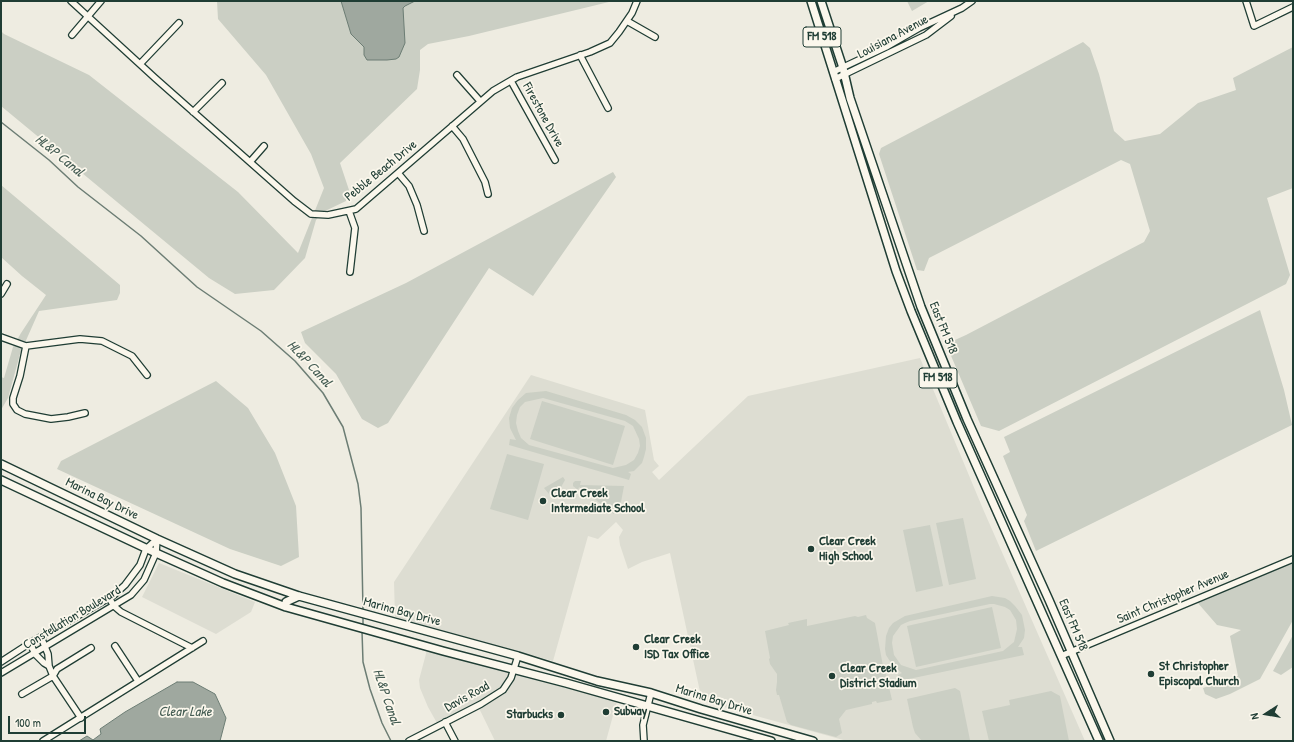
<!DOCTYPE html>
<html>
<head>
<meta charset="utf-8">
<style>
  body { margin:0 }
  #map { position:relative; width:1294px; height:742px; overflow:hidden; background:#eeece1; font-family:"Patrick Hand",sans-serif }
  canvas { display:block }
  .frame { position:absolute; inset:0; border:2px solid #1f3d34; pointer-events:none }
  .north { position:absolute; left:1246px; top:694px; width:40px; height:40px; -webkit-text-stroke:3px #fbf7ec; paint-order:stroke; rotate:258deg; font-size:11px; font-weight:700; line-height:16px; text-align:center; color:#1f3d34 }
  .north::after { content:''; display:block; margin:auto; width:14px; height:18px; background:#1f3d34; clip-path:polygon(50% 0,100% 100%,50% 72%,0 100%) }
  .scale { position:absolute; left:8px; top:716px; width:78px; height:18px; box-sizing:border-box; border:2px solid #1f3d34; border-top:0; padding-left:5px; font-size:12px; line-height:14px; white-space:nowrap; color:#1f3d34; -webkit-text-stroke:3px #fbf7ec; paint-order:stroke }
</style>
</head>
<body>
<div id="map">
<canvas width="1294" height="742"></canvas>
<div class="frame"></div>
<div class="north">N</div>
<div class="scale">100 m</div>
</div>
<script>
const g = document.querySelector('canvas').getContext('2d');
g.lineJoin = 'round';
function fillPath(path, color) {
  g.fillStyle = color;
  g.fill(path, 'evenodd');
}
function toPath(rows) {
  const path = new Path2D();
  for (const r of rows) {
    path.moveTo(r[0], r[1]);
    for (let i = 2; i < r.length; i += 2) path.lineTo(r[i], r[i + 1]);
  }
  return path;
}
function strokePath(path, color, width, dash) {
  g.strokeStyle = color;
  g.lineWidth = width;
  g.lineCap = dash ? 'butt' : 'round';
  g.setLineDash(dash || []);
  g.stroke(path);
}
function label(font, color, halo, rows, align = 'center') {
  g.font = font + ' "Patrick Hand",sans-serif';
  g.lineWidth = 3.5;
  g.setLineDash([]);
  g.textBaseline = 'middle';
  g.strokeStyle = halo;
  g.fillStyle = color;
  for (const [text, x, y, turn = 0] of rows) {
    g.save();
    g.translate(x, y);
    g.rotate((+turn || 0) * Math.PI / 180);
    g.textAlign = isNaN(turn) ? turn : align;
    if (halo) g.strokeText(text, 0, 0);
    g.fillText(text, 0, 0);
    g.restore();
  }
}
const built = toPath([
  [920,358,983,509,1085,741,847,741,702,701,670,553,642,562,628,569,620,545,619,537,623,530,616,522,598,539,588,536,553,661,395,617,394,582,531,375,645,410,654,460,659,466,652,472,659,480,748,396],
  [159,563,255,602,251,612,216,634,142,597],
  [427,650,523,677,617,701,606,741,495,741,476,702,437,723,428,707,420,688,419,680]
]);
const green = toPath([
  [217,1,613,1,469,36,428,44,420,50,420,70,417,89,340,163,349,190,346,201,323,212,316,220,305,258,274,290,235,294,209,278,1,106,1,31,4,34,89,75,238,192,298,253,324,188,311,154,266,75,218,19],
  [907,1,929,1,912,11],
  [1083,42,1090,48,1099,74,1114,131,1125,141,1160,134,1198,103,1236,90,1233,78,1293,47,1293,188,1267,198,1290,275,1286,284,999,431,981,426,946,344,966,335,1144,242,1150,231,1130,164,1121,160,929,258,924,271,917,270,879,154,881,148],
  [613,172,616,177,533,296,489,268,388,423,378,428,362,419,336,374,305,343,301,332,406,283],
  [1,185,120,285,120,293,117,300,39,311,20,354,8,398,1,410,1,377,4,378,13,347,21,333,46,295,22,276,1,257],
  [1260,310,1284,390,1292,425,1036,551,1024,521,1027,515,1003,456,1010,452,1004,437],
  [216,381,248,408,275,453,296,506,299,557,281,566,230,549,57,469,61,461],
  [546,391,626,415,635,420,642,427,646,438,646,449,644,457,642,463,634,471,628,472,631,474,629,480,509,445,510,439,516,440,510,428,509,418,512,408,518,400,526,393],
  [543,398,625,421,633,426,639,439,640,446,638,453,634,460,626,465,613,468,529,445,521,438,518,431,516,423,517,415,520,407,525,402],
  [542,401,625,426,613,465,530,439],
  [507,454,544,464,528,520,490,509],
  [563,477,565,480,555,498,549,494,544,488],
  [575,481,581,481,580,485,624,486,621,502,614,514,579,487,578,490,573,486,573,483],
  [963,518,976,579,949,585,936,523],
  [930,525,943,586,916,592,903,530],
  [1293,563,1293,620,1260,679,1230,694,1216,699,1205,694,1203,688,1238,676,1230,636,1241,630,1217,625,1197,602],
  [992,596,1005,598,1010,601,1015,606,1022,615,1025,630,1024,638,1018,647,1022,647,1024,655,899,681,898,675,902,673,893,666,886,655,885,649,886,636,889,628,893,623,905,616],
  [990,604,994,604,1005,607,1010,610,1016,620,1017,629,1014,642,1003,651,916,670,901,665,894,655,892,643,893,636,901,625,905,623,910,621],
  [992,607,1001,648,916,667,907,626],
  [866,615,867,618,875,623,883,666,885,670,892,700,877,703,876,701,872,702,872,704,846,710,839,719,842,733,836,737,791,725,787,722,779,695,777,695,776,690,777,682,777,674,770,664,769,659,770,658,765,631,789,625,788,623,807,619,807,626,855,616,858,617],
  [1293,635,1293,667,1281,675,1273,671],
  [955,688,960,691,970,740,965,741,922,741,915,733,913,727,907,699],
  [1051,691,1060,696,1069,741,989,741,982,711,1010,705,1009,700]
]);
const water = toPath([
  [341,1,415,1,405,6,403,8,405,43,399,57,396,59,387,60,367,60,364,55,364,47,351,34,341,1],
  [177,682,193,682,215,694,226,718,220,741,79,741,87,736,93,740,101,734,100,729,125,712,177,682]
]);
const stream = toPath([
  [1,122,49,160,78,187,141,236,197,287,261,331,295,361,323,393,343,427,358,484,361,508,363,611],
  [363,625,363,615],
  [362,631,363,662,370,689,382,723,391,741]
]);
const minor = toPath([
  [71,1,155,78,294,201,311,214,328,215,356,209,493,91,517,77,590,52,610,43,619,32,632,13,637,1],
  [1246,1,1254,26,1293,7],
  [627,21,655,37],
  [72,35,101,1],
  [580,55,608,108],
  [140,64,179,23],
  [833,72,886,47,919,28,962,8,972,1],
  [457,75,480,101],
  [835,79,926,35,951,16],
  [511,81,555,160],
  [193,112,222,83],
  [452,126,463,139,485,182,488,194],
  [250,162,264,146],
  [398,173,409,186,417,205,424,231],
  [349,211,355,228,350,272],
  [1,294,7,284],
  [1,337,26,346,80,339,102,341,132,356,147,375],
  [26,346,20,376,13,398,13,404,17,410,25,414,51,419,68,417,85,413],
  [109,598,114,606,121,612,192,648],
  [41,637,48,654,49,666,53,676,81,718],
  [30,643,35,654,44,663,49,666],
  [115,646,138,681],
  [1061,656,1293,559],
  [1,662,30,643,114,595,125,585,140,565,146,549,157,539],
  [1,673,131,595,144,580,156,553,157,539],
  [22,694,53,676,57,669,91,648],
  [445,722,455,741],
  [43,741,203,641],
  [409,741,481,704,503,690,511,678,518,656],
  [644,741,643,725,651,693]
]);
const major = toPath([
  [811,1,896,271,911,311,957,422,1099,741],
  [821,1,843,68,850,98,921,307,967,419,1049,600,1110,741],
  [1,464,157,539,235,574,299,596,518,656,597,681,651,693,701,709,813,741],
  [1,480,156,553,223,583,286,607,443,651,566,683,771,741],
  [286,607,286,602,288,601,299,596]
]);
const markers = [
  [543,501,4,"#1f3d34"],
  [811,549,4,"#1f3d34"],
  [636,647,4,"#1f3d34"],
  [1151,674,4,"#1f3d34"],
  [832,676,4,"#1f3d34"],
  [606,712,4,"#1f3d34"],
  [561,715,4,"#1f3d34"]
];
const shields = [
  [822,37,38],
  [938,378,38]
];
const shieldNames = [
  ["FM 518",822,37],
  ["FM 518",938,378]
];
const streetNames = [
  ["Louisiana Avenue",893,37,-28],
  ["Firestone Drive",543,115,61],
  ["Pebble Beach Drive",381,171,-39],
  ["East FM 518",943,328,68],
  ["Marina Bay Drive",102,499,26],
  ["Saint Christopher Avenue",1173,597,-23],
  ["Marina Bay Drive",402,612,15],
  ["Constellation Boulevard",72,618,-31],
  ["East FM 518",1073,625,67],
  ["Davis Road",467,697,-29],
  ["Marina Bay Drive",714,700,17]
];
const poiNames = [
  ["Clear Creek",551,494],
  ["Intermediate School",551,509],
  ["Clear Creek",819,542],
  ["High School",819,557],
  ["Clear Creek",644,640],
  ["ISD Tax Office",644,655],
  ["St Christopher",1159,667],
  ["Episcopal Church",1159,682],
  ["Clear Creek",840,669],
  ["District Stadium",840,684],
  ["Subway",614,712],
  ["Starbucks",553,715,"right"]
];
const waterNames = [
  ["HL&P Canal",59,156,39],
  ["HL&P Canal",309,364,47],
  ["HL&P Canal",386,697,71],
  ["Clear Lake",185,712]
];
fillPath(built, '#ddddd2');
fillPath(green, '#cbcfc4');
fillPath(water, '#9fa89f');
strokePath(water, '#6c7d74', 1);
strokePath(stream, '#6c7d74', 1.5);
strokePath(minor, '#1f3d34', 8);
strokePath(major, '#1f3d34', 10);
strokePath(minor, '#fbf7ec', 5.5);
strokePath(major, '#fbf7ec', 7);
for (const [x, y, r, color] of markers) {
  const dot = new Path2D();
  dot.arc(x, y, r, 0, 2 * Math.PI);
  g.fillStyle = color;
  g.fill(dot);
  strokePath(dot, '#fbf7ec', 1.5);
}
for (const [x, y, w] of shields) {
  const box = new Path2D();
  box.roundRect(x - w / 2, y - 10, w, 20, 3);
  g.fillStyle = '#fbf7ec';
  g.fill(box);
  strokePath(box, '#1f3d34', 1);
}
label('bold 12px', '#1f3d34', null, shieldNames);
label('13px', '#1f3d34', '#fbf7ec', streetNames);
label('bold 13px', '#1f3d34', '#fbf7ec', poiNames, 'left');
label('italic 14px', '#455d54', '#fbf7ec', waterNames);
</script>
</body>
</html>
